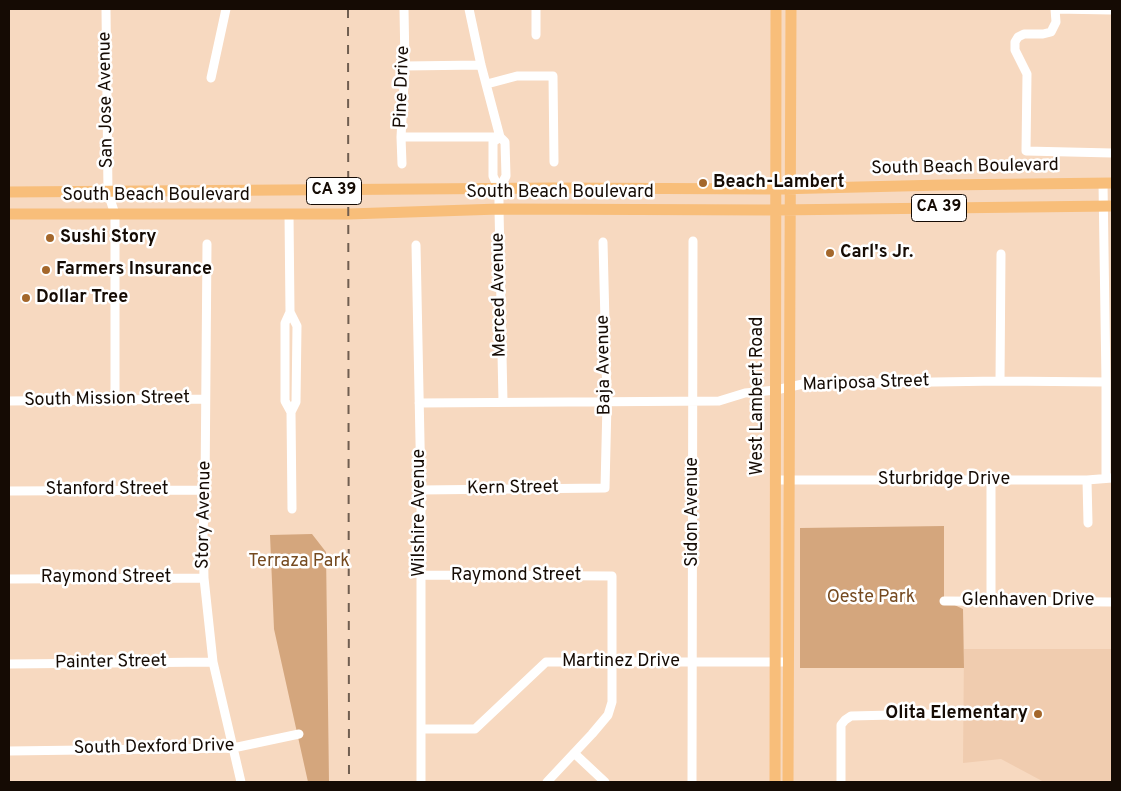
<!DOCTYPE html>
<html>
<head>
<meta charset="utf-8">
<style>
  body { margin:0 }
  #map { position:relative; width:1121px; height:791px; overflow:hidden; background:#f7d9c0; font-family:Overpass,sans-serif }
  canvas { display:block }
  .frame { position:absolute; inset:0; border:10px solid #150b04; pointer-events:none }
</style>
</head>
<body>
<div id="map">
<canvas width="1121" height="791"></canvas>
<div class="frame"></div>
</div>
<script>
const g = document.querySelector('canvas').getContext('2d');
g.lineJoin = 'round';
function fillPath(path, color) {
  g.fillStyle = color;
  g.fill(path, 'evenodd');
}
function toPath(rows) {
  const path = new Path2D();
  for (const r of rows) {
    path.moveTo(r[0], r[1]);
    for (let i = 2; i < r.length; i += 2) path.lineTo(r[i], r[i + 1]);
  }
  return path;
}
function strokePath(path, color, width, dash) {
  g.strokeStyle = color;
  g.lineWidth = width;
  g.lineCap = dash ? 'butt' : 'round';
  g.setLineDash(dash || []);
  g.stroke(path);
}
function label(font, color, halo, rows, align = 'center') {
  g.font = font + ' Overpass,sans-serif';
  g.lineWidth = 5;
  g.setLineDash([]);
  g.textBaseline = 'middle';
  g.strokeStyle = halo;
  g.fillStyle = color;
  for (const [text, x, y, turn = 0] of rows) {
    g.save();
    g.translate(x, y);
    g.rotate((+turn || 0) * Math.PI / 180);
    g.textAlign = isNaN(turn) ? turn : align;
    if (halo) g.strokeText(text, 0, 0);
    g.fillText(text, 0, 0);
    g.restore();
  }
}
const built = toPath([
  [964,649,1112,649,1112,782,1044,782,1001,759,963,763]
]);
const green = toPath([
  [944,526,944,600,963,609,964,668,800,668,800,528],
  [312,534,326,552,329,782,308,782,274,629,270,535]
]);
const minor = toPath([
  [106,9,108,193,115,214,115,399],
  [469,9,481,65,500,137,505,142,506,176,499,189,499,209,503,402],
  [536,9,536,35],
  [1055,9,1056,22,1051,32,1043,34,1024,34,1018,37,1015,42,1015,50,1027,74,1026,151,1112,153],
  [1055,9,1112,10],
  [405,66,481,65],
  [211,78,226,9],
  [487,84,517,76,553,76,554,162],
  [401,137,500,137],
  [402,164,401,137,405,66,404,9],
  [1103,183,1106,382,1106,478],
  [499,189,493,176,493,142,500,137],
  [289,214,290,312,297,326,296,402,291,412],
  [207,244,205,490,203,532,204,578,213,662,241,782],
  [416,245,421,490,421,782],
  [290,312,285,323,285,401,291,412,292,509],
  [1000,381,1001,254],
  [9,401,205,399],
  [419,403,719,401,745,393,776,390,803,384,1000,381,1106,382],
  [991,479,991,601],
  [776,480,1087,480,1112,478],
  [1087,480,1088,523],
  [421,490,605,488,607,403,603,242],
  [9,491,205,490],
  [420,575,612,576,612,702,608,715,592,734,547,782],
  [9,579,204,578],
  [944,601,1112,602],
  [9,664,213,662],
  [421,729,475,729,546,662,788,662],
  [9,751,233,748,299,734],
  [574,753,605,782],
  [692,782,693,241],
  [841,782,841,725,845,720,851,716,935,714]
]);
const major = toPath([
  [9,192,553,188,776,189,943,185,1112,183],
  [9,214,349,214,499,209,776,210,1112,206],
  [775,782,776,9],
  [788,782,791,9]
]);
const rail = toPath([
  [348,9,349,782]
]);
const markers = [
  [703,183,5,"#a4672b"],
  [50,238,5,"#a4672b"],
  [830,253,5,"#a4672b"],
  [46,270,5,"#a4672b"],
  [26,298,5,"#a4672b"],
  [1038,714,5,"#a4672b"]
];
const shields = [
  [334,191,55],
  [939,208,55]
];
const shieldNames = [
  ["CA 39",334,191],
  ["CA 39",939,208]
];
const streetNames = [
  ["Pine Drive",403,87,-88],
  ["San Jose Avenue",107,100,-91],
  ["South Beach Boulevard",965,168,-1],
  ["South Beach Boulevard",560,193],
  ["South Beach Boulevard",156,196],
  ["Merced Avenue",500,295,-91],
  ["Baja Avenue",605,365,-91],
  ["Mariposa Street",866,384,-2],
  ["West Lambert Road",758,396,-90],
  ["South Mission Street",107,400,-1],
  ["Sturbridge Drive",944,480],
  ["Kern Street",513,489,-1],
  ["Stanford Street",107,490],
  ["Sidon Avenue",693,512,-90],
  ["Wilshire Avenue",420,513,-90],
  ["Story Avenue",205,515,-89],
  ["Raymond Street",516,576],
  ["Raymond Street",106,578],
  ["Glenhaven Drive",1028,601],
  ["Martinez Drive",621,662],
  ["Painter Street",111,663,-1],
  ["South Dexford Drive",154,748,-1]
];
const poiNames = [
  ["Beach-Lambert",713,183],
  ["Sushi Story",60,238],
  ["Carl's Jr.",840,253],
  ["Farmers Insurance",56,270],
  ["Dollar Tree",36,298],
  ["Olita Elementary",1028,714,"right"]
];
const parkNames = [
  ["Terraza Park",299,562],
  ["Oeste Park",871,598]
];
fillPath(built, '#f0ccaf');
fillPath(green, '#d4a67d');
strokePath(minor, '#fff', 9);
strokePath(major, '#f8be7a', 11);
strokePath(rail, '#705e50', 2, [9, 9]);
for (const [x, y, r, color] of markers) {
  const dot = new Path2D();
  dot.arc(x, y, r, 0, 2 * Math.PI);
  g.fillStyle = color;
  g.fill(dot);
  strokePath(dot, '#fff', 2);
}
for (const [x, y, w] of shields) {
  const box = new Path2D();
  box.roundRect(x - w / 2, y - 13.5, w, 27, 4);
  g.fillStyle = '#fff';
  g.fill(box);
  strokePath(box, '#150b04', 1);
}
label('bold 16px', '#150b04', null, shieldNames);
label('18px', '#150b04', '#fff', streetNames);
label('bold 18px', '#150b04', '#fff', poiNames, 'left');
label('18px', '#754a20', '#fff', parkNames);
</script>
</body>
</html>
